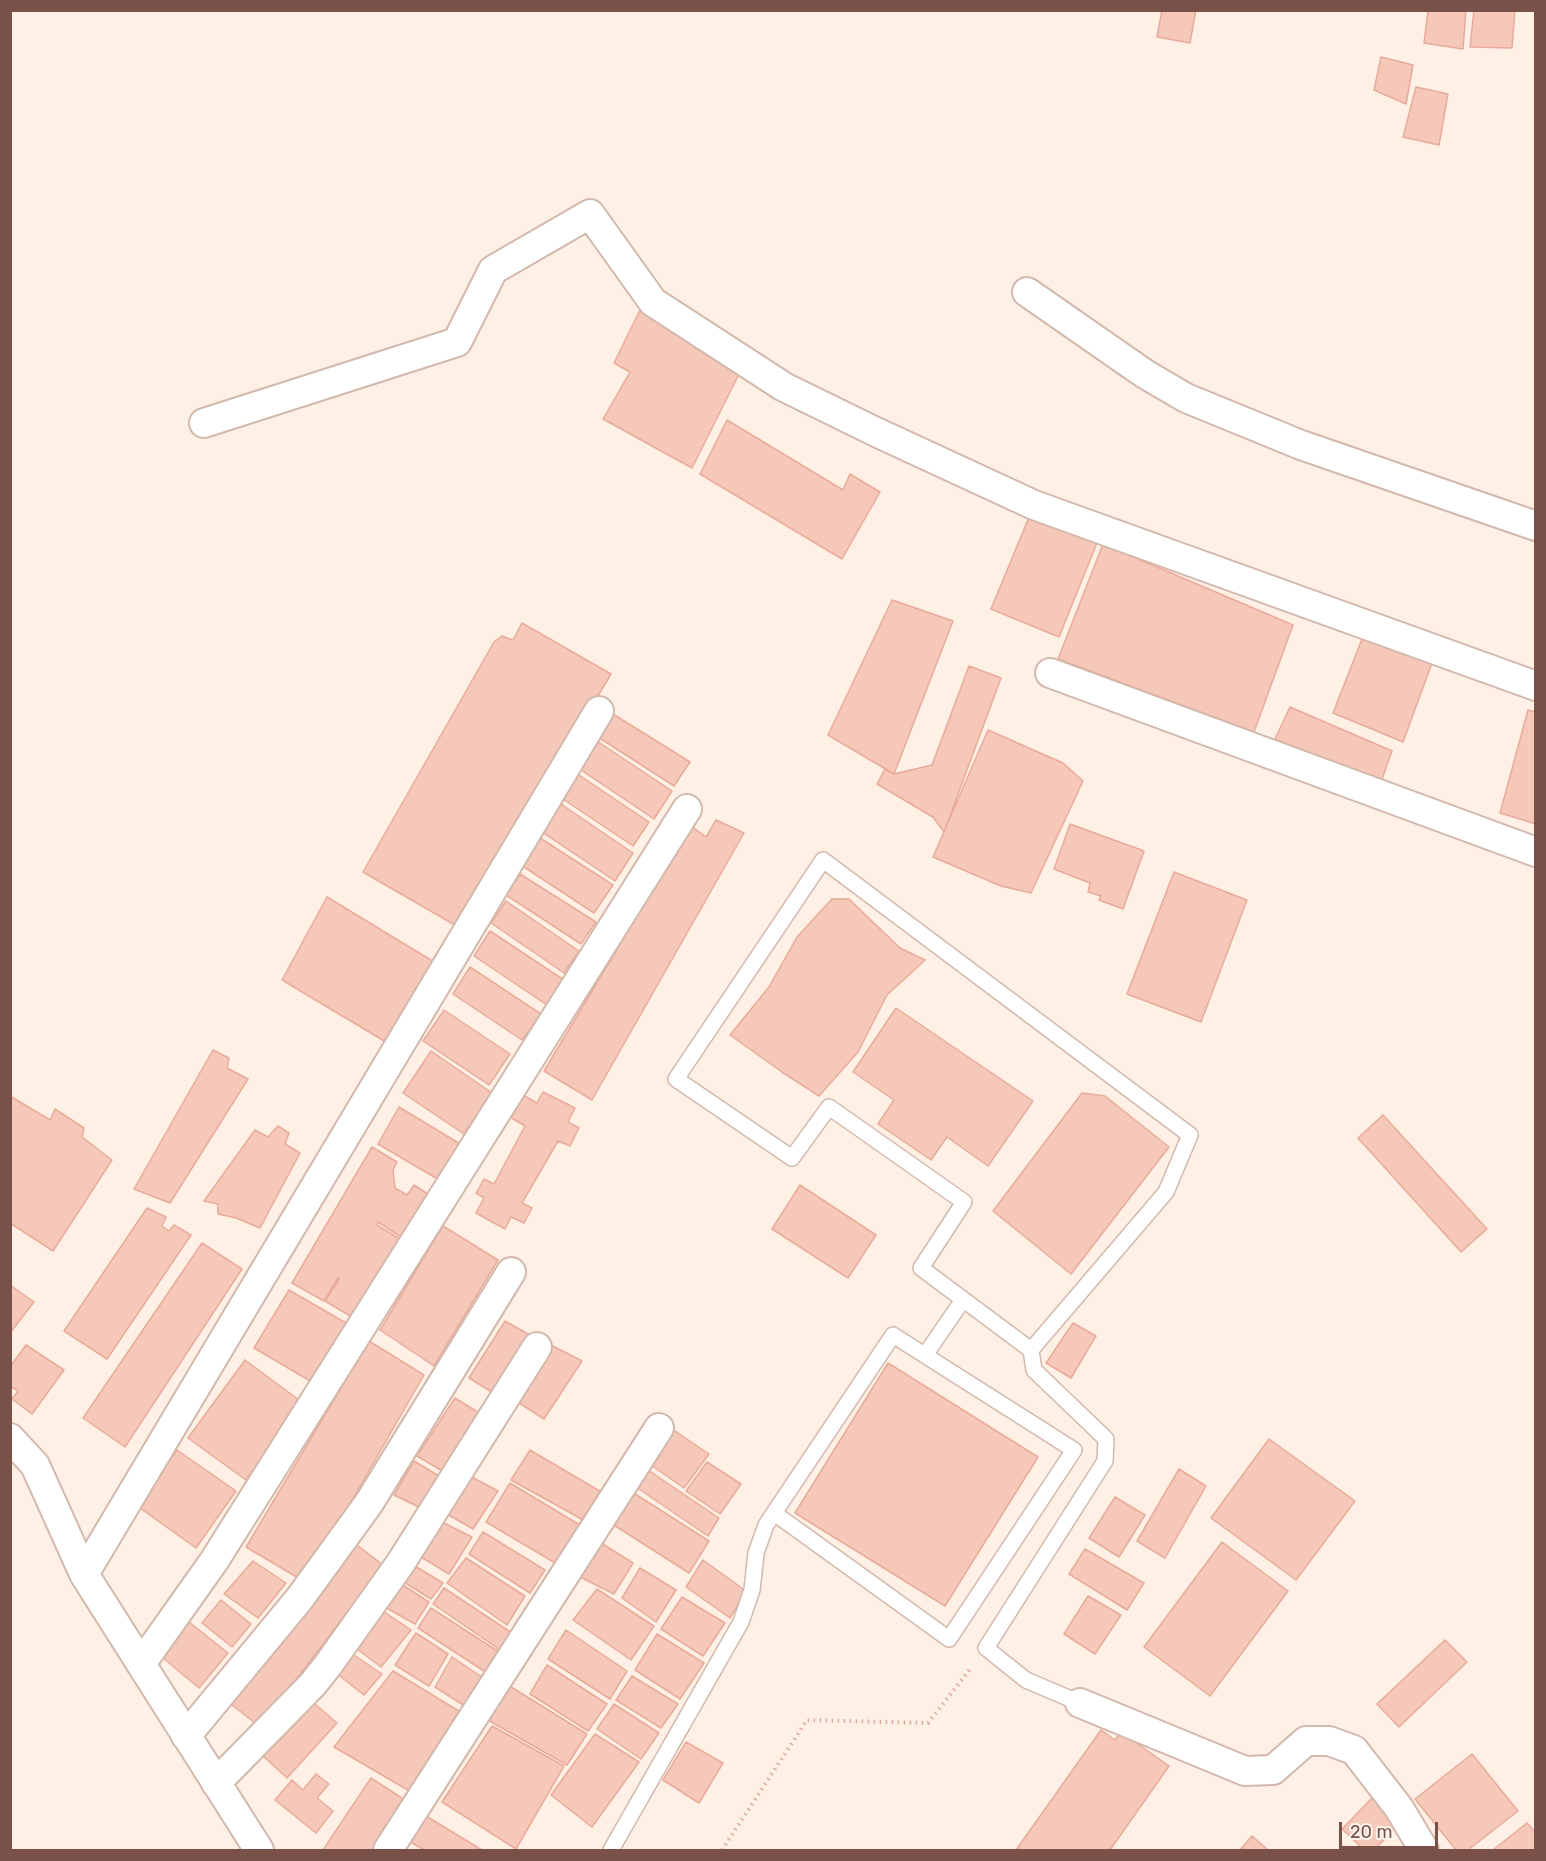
<!DOCTYPE html>
<html>
<head>
<meta charset="utf-8">
<style>
  body { margin:0 }
  #map { position:relative; width:1546px; height:1861px; overflow:hidden; background:#fef0e5; font-family:Rubik,sans-serif }
  canvas { display:block }
  .frame { position:absolute; inset:0; border:12px solid #795148; pointer-events:none }
  .scale { position:absolute; left:1339px; top:1822px; width:99px; height:27px; box-sizing:border-box; border:3px solid #795148; border-top:0; padding-left:8px; font-size:18px; line-height:21px; white-space:nowrap; color:#795148; -webkit-text-stroke:4px #fff5ec; paint-order:stroke }
</style>
</head>
<body>
<div id="map">
<canvas width="1546" height="1861"></canvas>
<div class="frame"></div>
<div class="scale">20 m</div>
</div>
<script>
const g = document.querySelector('canvas').getContext('2d');
g.lineJoin = 'round';
function fillPath(path, color) {
  g.fillStyle = color;
  g.fill(path, 'evenodd');
}
function toPath(rows) {
  const path = new Path2D();
  for (const r of rows) {
    path.moveTo(r[0], r[1]);
    for (let i = 2; i < r.length; i += 2) path.lineTo(r[i], r[i + 1]);
  }
  return path;
}
function strokePath(path, color, width, dash) {
  g.strokeStyle = color;
  g.lineWidth = width;
  g.lineCap = dash ? 'butt' : 'round';
  g.setLineDash(dash || []);
  g.stroke(path);
}
const building = toPath([
  [1162,10,1196,10,1190,43,1157,37,1162,10],
  [1428,10,1466,10,1463,49,1424,43,1428,10],
  [1474,10,1515,10,1512,48,1470,47,1474,10],
  [1381,57,1413,65,1406,104,1374,90,1381,57],
  [1416,87,1448,94,1439,145,1403,137,1416,87],
  [642,306,743,366,692,468,603,419,630,372,614,363,642,306],
  [727,420,843,490,850,474,880,492,842,559,700,474,727,420],
  [1034,505,1101,533,1059,637,991,609,1034,505],
  [1103,544,1293,625,1254,732,1058,659,1103,544],
  [892,600,953,621,894,774,828,735,892,600],
  [522,623,611,674,460,928,363,872,494,642,502,636,513,640,522,623],
  [1362,639,1432,663,1403,742,1333,713,1362,639],
  [969,666,1001,678,944,832,933,817,877,784,885,769,894,774,932,765,969,666],
  [1290,707,1392,751,1381,782,1275,739,1290,707],
  [1528,710,1536,712,1536,824,1500,813,1528,710],
  [613,714,690,762,674,786,598,737,613,714],
  [988,730,1063,763,1083,781,1031,893,1001,886,933,857,988,730],
  [597,741,672,791,654,819,578,768,597,741],
  [576,773,649,822,633,846,560,797,576,773],
  [561,804,633,853,615,881,542,832,561,804],
  [716,820,744,833,592,1100,544,1071,691,826,706,837,716,820],
  [1070,824,1144,851,1123,909,1099,900,1101,896,1088,892,1090,883,1054,869,1070,824],
  [540,838,613,885,594,913,521,865,540,838],
  [1174,872,1247,900,1201,1022,1127,994,1174,872],
  [520,874,596,922,581,944,506,895,520,874],
  [327,897,439,965,391,1045,282,980,327,897],
  [832,899,849,899,900,948,925,960,887,995,858,1052,819,1096,782,1072,730,1035,769,987,797,937,832,899],
  [506,901,579,951,564,973,491,923,506,901],
  [490,931,564,980,547,1005,474,956,490,931],
  [470,967,541,1014,522,1040,453,994,470,967],
  [896,1008,1033,1101,988,1166,947,1137,931,1160,878,1124,894,1100,853,1072,896,1008],
  [444,1010,510,1054,489,1085,423,1041,444,1010],
  [213,1050,229,1058,227,1068,248,1079,170,1203,134,1189,213,1050],
  [431,1051,492,1093,464,1134,403,1093,431,1051],
  [543,1092,575,1108,568,1122,579,1128,570,1146,558,1141,522,1203,532,1208,524,1223,511,1217,505,1229,476,1213,484,1198,476,1193,484,1179,494,1184,525,1126,510,1117,523,1095,537,1103,543,1092],
  [1082,1093,1105,1096,1169,1147,1071,1274,993,1211,1082,1093],
  [10,1096,50,1120,55,1109,84,1128,82,1137,112,1160,53,1251,10,1223,10,1096],
  [399,1107,465,1147,441,1181,378,1144,399,1107],
  [1383,1115,1487,1229,1461,1252,1358,1138,1383,1115],
  [278,1126,289,1133,285,1144,300,1153,260,1228,236,1218,218,1214,218,1204,204,1201,255,1130,268,1137,278,1126],
  [372,1147,397,1162,393,1170,395,1188,407,1195,414,1185,428,1194,401,1237,378,1222,377,1225,405,1242,357,1320,325,1301,339,1279,338,1278,324,1301,292,1283,372,1147],
  [800,1185,876,1235,848,1278,772,1229,800,1185],
  [147,1208,166,1217,162,1226,169,1231,174,1225,191,1235,107,1359,64,1331,147,1208],
  [443,1226,498,1260,434,1366,380,1330,443,1226],
  [202,1243,242,1269,125,1447,83,1418,202,1243],
  [10,1285,34,1302,10,1333,10,1285],
  [289,1290,346,1323,312,1382,254,1348,289,1290],
  [505,1321,535,1338,498,1396,469,1378,505,1321],
  [1073,1323,1096,1336,1071,1378,1046,1363,1073,1323],
  [369,1341,424,1375,305,1582,246,1547,369,1341],
  [549,1344,582,1361,544,1419,513,1399,549,1344],
  [26,1345,64,1370,32,1414,12,1399,18,1391,10,1386,10,1367,26,1345],
  [245,1360,303,1403,246,1480,188,1438,245,1360],
  [888,1363,1038,1457,945,1606,795,1513,888,1363],
  [455,1398,481,1414,444,1472,417,1456,455,1398],
  [672,1429,709,1454,684,1488,648,1463,672,1429],
  [1269,1439,1355,1501,1296,1580,1211,1518,1269,1439],
  [177,1450,236,1491,196,1548,137,1506,177,1450],
  [530,1450,603,1493,585,1521,511,1480,530,1450],
  [414,1461,439,1476,421,1508,394,1495,414,1461],
  [707,1462,741,1484,720,1514,686,1491,707,1462],
  [645,1468,719,1518,708,1536,633,1485,645,1468],
  [1179,1469,1206,1486,1165,1558,1137,1541,1179,1469],
  [464,1473,498,1491,473,1529,440,1510,464,1473],
  [510,1483,580,1525,557,1564,486,1522,510,1483],
  [629,1490,709,1541,689,1573,609,1522,629,1490],
  [1115,1497,1145,1515,1119,1557,1089,1538,1115,1497],
  [438,1520,472,1537,449,1574,416,1554,438,1520],
  [483,1532,545,1570,530,1593,469,1554,483,1532],
  [598,1541,633,1563,614,1594,576,1575,598,1541],
  [353,1542,383,1565,260,1727,227,1701,353,1542],
  [1222,1542,1288,1591,1210,1696,1144,1647,1222,1542],
  [1085,1549,1144,1583,1127,1610,1069,1574,1085,1549],
  [466,1558,525,1596,507,1625,447,1583,466,1558],
  [703,1560,746,1591,730,1618,686,1587,703,1560],
  [253,1561,286,1583,258,1618,224,1594,253,1561],
  [410,1563,443,1583,431,1599,399,1579,410,1563],
  [640,1568,676,1590,656,1622,622,1598,640,1568],
  [398,1582,429,1602,415,1624,383,1606,398,1582],
  [444,1588,512,1633,500,1650,433,1604,444,1588],
  [597,1589,654,1626,631,1660,573,1620,597,1589],
  [1088,1596,1121,1615,1095,1654,1064,1634,1088,1596],
  [682,1597,725,1623,703,1656,661,1629,682,1597],
  [221,1600,251,1624,232,1647,202,1623,221,1600],
  [431,1608,499,1652,487,1673,418,1628,431,1608],
  [380,1609,411,1630,381,1667,353,1646,380,1609],
  [184,1618,228,1653,199,1688,156,1652,184,1618],
  [566,1630,627,1671,610,1699,548,1659,566,1630],
  [416,1633,448,1654,429,1686,395,1665,416,1633],
  [657,1634,704,1663,680,1699,635,1670,657,1634],
  [1445,1640,1467,1662,1399,1727,1377,1704,1445,1640],
  [348,1651,382,1674,364,1695,332,1670,348,1651],
  [452,1657,485,1679,468,1708,435,1687,452,1657],
  [547,1665,607,1704,588,1731,530,1694,547,1665],
  [393,1671,462,1713,413,1793,334,1747,393,1671],
  [632,1676,678,1704,661,1728,616,1700,632,1676],
  [508,1685,587,1734,567,1765,486,1719,508,1685],
  [309,1699,337,1723,287,1778,260,1753,309,1699],
  [614,1704,659,1733,641,1759,597,1729,614,1704],
  [492,1726,564,1766,516,1849,442,1802,492,1726],
  [1101,1730,1115,1740,1121,1732,1169,1766,1110,1850,1016,1850,1101,1730],
  [595,1734,639,1762,592,1827,551,1795,595,1734],
  [686,1742,723,1763,699,1803,663,1780,686,1742],
  [1472,1754,1518,1811,1468,1850,1456,1850,1415,1799,1472,1754],
  [316,1774,329,1784,317,1798,333,1811,316,1833,275,1800,292,1780,303,1790,316,1774],
  [371,1778,411,1804,381,1850,323,1850,371,1778],
  [1374,1796,1401,1823,1374,1850,1364,1850,1342,1829,1374,1796],
  [426,1816,482,1850,424,1850,409,1841,426,1816],
  [1527,1823,1536,1833,1536,1850,1493,1850,1527,1823],
  [1252,1836,1268,1850,1240,1850,1252,1836]
]);
const path = toPath([
  [722,1850,807,1720,928,1723,971,1668]
]);
const service = toPath([
  [1031,1350,921,1268,964,1202,829,1107,792,1158,676,1079,823,860,1190,1135,1166,1192,1031,1350,1034,1370,1106,1439,1105,1461,986,1648,1026,1680,1080,1703],
  [925,1355,963,1300],
  [611,1850,741,1622,752,1590,756,1553,766,1525,774,1513,893,1335,1074,1450,949,1639,774,1513]
]);
const minor = toPath([
  [1027,292,1145,374,1186,398,1301,445,1536,526],
  [204,423,457,342,493,270,590,214,653,302,784,387,876,432,1034,505,1536,686],
  [1050,673,1536,852],
  [10,1438,35,1465,84,1574],
  [141,1664,214,1561,687,809],
  [1080,1703,1245,1771,1273,1770,1306,1741,1329,1741,1354,1750,1399,1808,1424,1850],
  [186,1736,300,1598,369,1503,511,1272],
  [216,1783,313,1684,328,1665,400,1564,537,1347],
  [259,1850,84,1574,599,711],
  [388,1850,659,1428]
]);
fillPath(building, '#f5c8ba');
strokePath(building, '#e9ab99', 1.5);
strokePath(service, '#d3b8ac', 18);
strokePath(minor, '#d3b8ac', 32);
strokePath(path, '#daab9d', 4, [1.5, 4.5]);
strokePath(service, '#fff', 15);
strokePath(minor, '#fff', 28);
</script>
</body>
</html>
